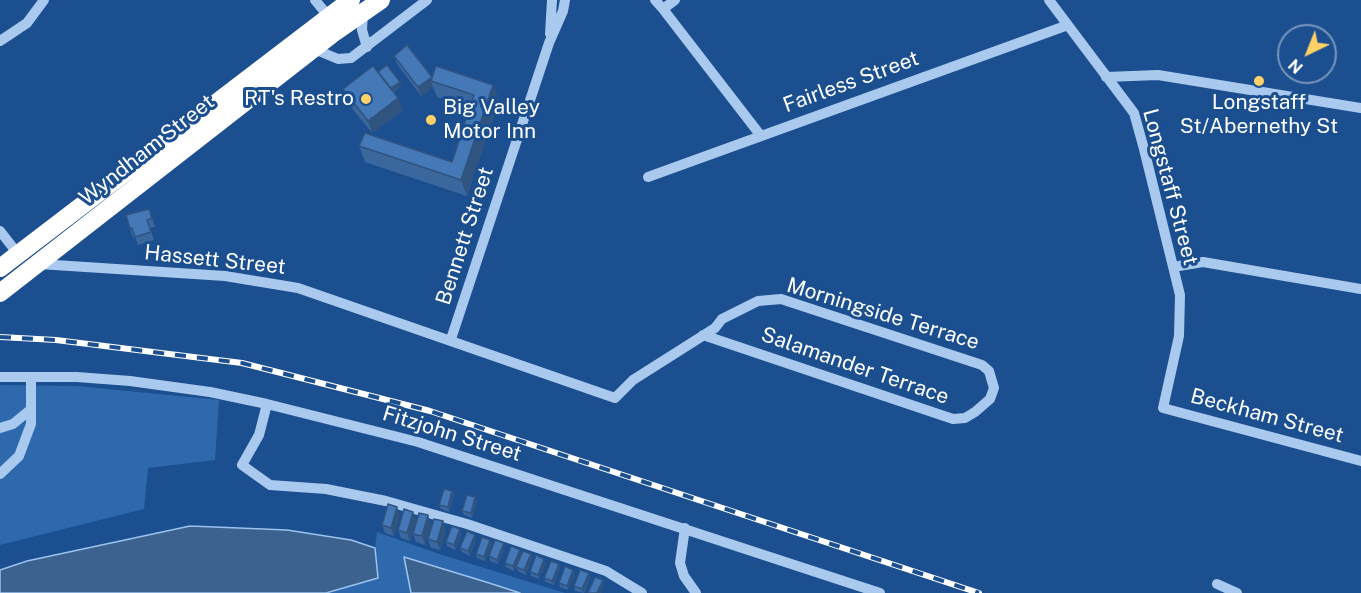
<!DOCTYPE html>
<html>
<head>
<meta charset="utf-8">
<style>
  body { margin:0 }
  #map { position:relative; width:1361px; height:593px; overflow:hidden; background:#1b4f8f; font-family:"Public Sans",sans-serif }
  canvas { display:block }
  .north { position:absolute; left:1277px; top:24px; width:60px; height:60px; box-sizing:border-box; background:#1b4f8f; border:2px solid #7695bc; border-radius:50%; rotate:223deg; font-size:16px; font-weight:700; line-height:24px; text-align:center; color:#fff }
  .north::after { content:''; display:block; margin:auto; width:21px; height:27px; background:#ffd166; clip-path:polygon(50% 0,100% 100%,50% 72%,0 100%) }
</style>
</head>
<body>
<div id="map">
<canvas width="1361" height="593"></canvas>
<div class="north">N</div>
</div>
<script>
const g = document.querySelector('canvas').getContext('2d');
g.lineJoin = 'round';
function fillPath(path, color) {
  g.fillStyle = color;
  g.fill(path, 'evenodd');
}
function toPath(rows) {
  const path = new Path2D();
  for (const r of rows) {
    path.moveTo(r[0], r[1]);
    for (let i = 2; i < r.length; i += 2) path.lineTo(r[i], r[i + 1]);
  }
  return path;
}
function strokePath(path, color, width, dash) {
  g.strokeStyle = color;
  g.lineWidth = width;
  g.lineCap = dash ? 'butt' : 'round';
  g.setLineDash(dash || []);
  g.stroke(path);
}
function label(font, color, halo, rows, align = 'center') {
  g.font = font + ' "Public Sans",sans-serif';
  g.lineWidth = 6;
  g.setLineDash([]);
  g.textBaseline = 'middle';
  g.strokeStyle = halo;
  g.fillStyle = color;
  for (const [text, x, y, turn = 0] of rows) {
    g.save();
    g.translate(x, y);
    g.rotate((+turn || 0) * Math.PI / 180);
    g.textAlign = isNaN(turn) ? turn : align;
    if (halo) g.strokeText(text, 0, 0);
    g.fillText(text, 0, 0);
    g.restore();
  }
}
const green = toPath([
  [0,385,77,386,219,400,215,460,148,468,144,509,0,545],
  [377,532,436,553,565,593,520,593,404,558,411,593,326,593,378,578,375,548]
]);
const water = toPath([
  [190,526,287,530,351,540,375,548,378,578,326,593,0,593,0,570,27,561,190,526],
  [404,557,486,582,520,593,411,593,404,557]
]);
const minor = toPath([
  [315,0,329,17],
  [655,0,663,9,675,0],
  [1049,0,1134,113,1144,149,1180,295,1179,336,1163,408,1361,461],
  [663,9,761,136],
  [363,12,362,30,367,47],
  [550,34,552,0],
  [0,41,27,23,44,0],
  [314,49,338,59,351,58,427,0],
  [1106,77,1158,75,1361,108],
  [648,177,1068,25],
  [0,231,18,254],
  [39,264,225,276,298,288,615,398,633,380,715,328,722,319,758,301,781,299,982,365,989,371,994,388,990,399,975,412,965,418,953,419,703,335],
  [1173,267,1203,262,1361,289],
  [451,339,549,43,563,11,565,0],
  [0,377,77,377,130,381,210,392,267,404,418,442,880,593],
  [267,404,259,435,242,465,270,485,326,489,386,501,467,524,606,571,642,593],
  [0,428,13,424,30,410],
  [0,474,19,456,31,424,31,377],
  [685,528,680,563,684,576,696,593],
  [1217,584,1237,593]
]);
const highway = toPath([
  [0,268,351,0],
  [0,293,335,32,381,0]
]);
const rail = toPath([
  [0,337,56,340,242,363,430,411,979,593]
]);
const wall = toPath([
  [394,56,432,77,432,79,493,85,499,101,467,196,365,162,359,146,452,162,470,108,437,97,433,87,421,96,397,64],
  [401,86,394,92,403,110,372,133,347,102,343,89],
  [149,209,155,227,150,228,154,240,138,245,135,237,133,238,130,229],
  [452,491,454,495,449,512,441,509,439,505],
  [475,497,477,501,472,518,464,515,462,511],
  [400,515,394,536,385,533,382,525],
  [416,520,410,541,401,538,398,530],
  [443,521,446,530,440,550,431,548,428,539],
  [431,524,425,545,416,542,413,534],
  [462,533,455,550,447,546,446,542],
  [476,539,470,556,462,552,460,548],
  [492,544,485,561,477,558,476,554],
  [505,547,498,564,490,561,489,556],
  [521,554,514,571,506,567,505,563],
  [532,558,526,575,518,571,516,567],
  [546,563,539,579,531,576,530,572],
  [559,564,560,568,554,585,546,582,544,578],
  [573,570,575,574,568,590,560,587,559,583],
  [590,577,584,593,575,591,574,586]
]);
const shadedWall = toPath([
  [432,77,433,81,431,81,433,87,421,96,418,87],
  [400,82,401,86,390,94,389,90],
  [493,85,499,101,467,196,461,180],
  [398,98,403,110,372,133,368,121],
  [452,491,454,495,449,512,448,507],
  [475,497,477,501,472,518,471,513],
  [397,507,400,515,394,536,391,528],
  [413,512,416,520,410,541,407,533],
  [428,515,431,524,425,545,422,536],
  [443,521,446,530,440,550,437,542],
  [460,529,462,533,455,550,454,545],
  [475,535,476,539,470,556,468,551],
  [490,540,492,544,485,561,484,557],
  [504,543,505,547,498,564,497,560],
  [520,550,521,554,514,571,513,566],
  [531,554,532,558,526,575,524,570],
  [544,559,546,563,539,579,538,575],
  [559,564,560,568,554,585,552,581],
  [573,570,575,574,568,590,567,586],
  [589,573,590,577,583,593,582,589],
  [603,580,604,584,601,593,597,593]
]);
const building = toPath([
  [407,45,432,77,418,87,394,56,407,45],
  [387,65,400,82,391,88,378,72,387,65],
  [373,66,398,98,368,121,343,89,373,66],
  [436,66,493,85,461,180,359,146,365,133,452,162,474,95,431,81,436,66],
  [149,209,152,218,147,220,151,232,135,237,132,228,130,229,126,215,149,209],
  [444,489,452,491,448,507,439,505,444,489],
  [467,495,475,497,471,513,462,511,467,495],
  [388,504,397,507,391,528,382,525,388,504],
  [404,509,413,512,407,533,398,530,404,509],
  [419,513,428,515,422,536,413,534,419,513],
  [434,519,443,521,437,542,428,539,434,519],
  [452,526,460,529,454,545,446,542,452,526],
  [467,531,475,535,468,551,460,548,467,531],
  [482,537,490,540,484,557,476,554,482,537],
  [495,540,504,543,497,560,489,556,495,540],
  [511,546,520,550,513,566,505,563,511,546],
  [523,551,531,554,524,570,516,567,523,551],
  [536,555,544,559,538,575,530,572,536,555],
  [551,561,559,564,552,581,544,578,551,561],
  [565,566,573,570,567,586,559,583,565,566],
  [580,570,589,573,582,589,574,586,580,570],
  [595,577,603,580,597,593,588,593,595,577]
]);
const markers = [
  [1259,81,6,"#ffd166"],
  [366,99,6,"#ffd166"],
  [431,120,6,"#ffd166"]
];
const streetNames = [
  ["Fairless Street",851,82,-20],
  ["Wyndham Street",147,150,-38],
  ["Longstaff Street",1170,187,75],
  ["Bennett Street",465,236,-72],
  ["Hassett Street",215,260,6],
  ["Morningside Terrace",883,314,17],
  ["Salamander Terrace",855,366,19],
  ["Beckham Street",1267,416,15],
  ["Fitzjohn Street",452,434,17]
];
const poiNames = [
  ["RT's Restro",354,99],
  ["Longstaff",1259,103,"center"],
  ["St/Abernethy St",1259,127,"center"],
  ["Big Valley",443,108,"left"],
  ["Motor Inn",443,132,"left"]
];
fillPath(green, '#2e69ad');
fillPath(water, '#3c6290');
strokePath(water, '#9cc4f0', 1.5);
strokePath(minor, '#a9c9ee', 10);
strokePath(highway, '#fff', 18);
strokePath(rail, '#fff', 6);
strokePath(rail, '#1b4f8f', 4, [11]);
fillPath(wall, '#3a679d');
fillPath(shadedWall, '#305480');
fillPath(building, '#4478b7');
strokePath(building, '#305480', 1.5);
for (const [x, y, r, color] of markers) {
  const dot = new Path2D();
  dot.arc(x, y, r, 0, 2 * Math.PI);
  g.fillStyle = color;
  g.fill(dot);
  strokePath(dot, '#1b4f8f', 2);
}
label('21px', '#fff', '#1b4f8f', streetNames);
label('21px', '#fff', '#1b4f8f', poiNames, 'right');
</script>
</body>
</html>
